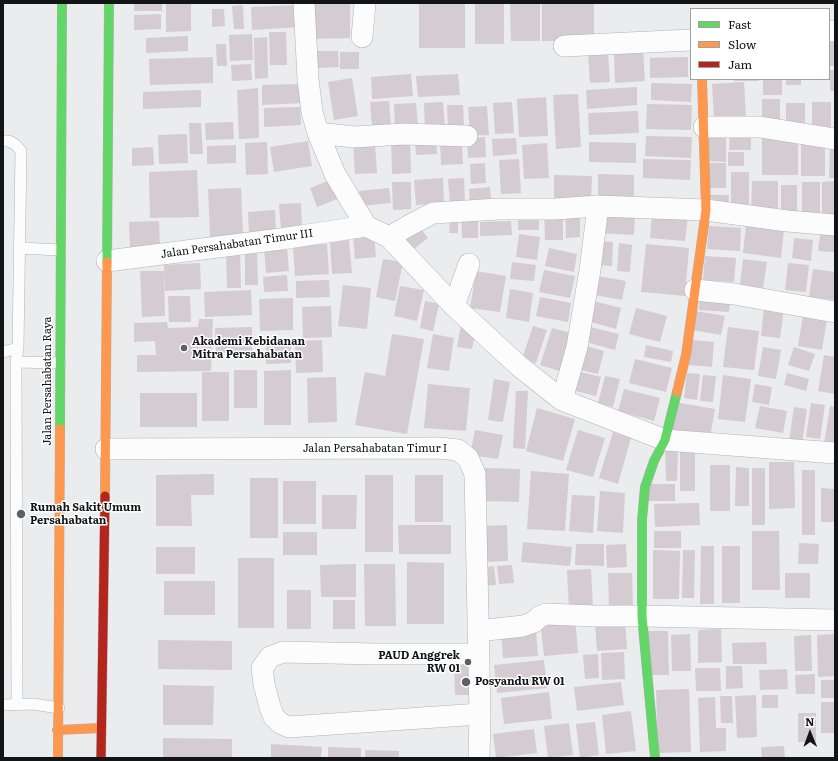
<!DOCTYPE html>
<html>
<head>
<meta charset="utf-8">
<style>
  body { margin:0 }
  #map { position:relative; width:838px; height:761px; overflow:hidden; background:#eaecee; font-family:Literata,serif }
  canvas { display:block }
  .frame { position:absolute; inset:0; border:4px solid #131415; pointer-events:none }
  .legend { position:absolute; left:690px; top:8px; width:140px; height:72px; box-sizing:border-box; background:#fff; border:1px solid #a1a1a1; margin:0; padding:5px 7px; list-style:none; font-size:12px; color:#131415 }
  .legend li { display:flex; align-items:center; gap:8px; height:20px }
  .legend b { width:20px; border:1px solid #a1a1a1 }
  .north { position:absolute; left:790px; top:713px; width:40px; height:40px; -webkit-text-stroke:3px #fff; paint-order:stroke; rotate:359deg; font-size:11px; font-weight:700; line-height:16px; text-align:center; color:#131415 }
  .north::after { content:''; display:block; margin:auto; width:14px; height:18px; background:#131415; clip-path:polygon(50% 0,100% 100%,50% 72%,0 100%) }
</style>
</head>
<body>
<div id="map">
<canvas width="838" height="761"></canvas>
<div class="frame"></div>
<ul class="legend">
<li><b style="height:5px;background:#63d668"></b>Fast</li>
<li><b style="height:5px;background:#ff974d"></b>Slow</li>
<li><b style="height:5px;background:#b3261e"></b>Jam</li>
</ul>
<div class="north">N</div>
</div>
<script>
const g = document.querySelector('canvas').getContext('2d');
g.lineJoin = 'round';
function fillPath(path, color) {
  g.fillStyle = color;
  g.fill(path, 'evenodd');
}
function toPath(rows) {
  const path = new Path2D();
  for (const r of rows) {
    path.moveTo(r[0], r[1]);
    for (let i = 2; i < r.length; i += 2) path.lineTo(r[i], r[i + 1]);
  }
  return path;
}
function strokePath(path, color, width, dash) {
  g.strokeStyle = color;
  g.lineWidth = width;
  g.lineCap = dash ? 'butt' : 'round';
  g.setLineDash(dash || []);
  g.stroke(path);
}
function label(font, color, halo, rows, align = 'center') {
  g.font = font + ' Literata,serif';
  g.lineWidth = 3;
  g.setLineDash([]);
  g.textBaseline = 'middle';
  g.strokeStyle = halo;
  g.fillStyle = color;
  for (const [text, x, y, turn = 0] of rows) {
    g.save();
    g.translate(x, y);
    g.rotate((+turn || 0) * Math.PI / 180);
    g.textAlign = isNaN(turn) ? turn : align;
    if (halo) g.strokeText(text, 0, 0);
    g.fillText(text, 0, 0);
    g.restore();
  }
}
const building = toPath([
  [134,3,162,3,162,11,134,11],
  [166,3,191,3,191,31,166,32],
  [310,3,350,3,350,38,311,39],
  [419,3,465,3,465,48,419,48],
  [475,3,504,3,504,44,475,44],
  [510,3,540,3,540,41,511,41],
  [542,3,594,3,594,41,542,41],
  [243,5,244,29,234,29,232,6],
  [298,5,300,27,252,30,251,7],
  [212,9,224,9,225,26,212,27],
  [161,14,161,29,134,30,134,15],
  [269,32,286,32,287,65,270,65],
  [252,34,253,60,230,61,229,35],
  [829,35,835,35,835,66,829,66],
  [188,36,188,51,146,53,146,38],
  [267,37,268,78,255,79,254,38],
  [216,44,226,44,227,66,217,66],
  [643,50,645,81,615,83,614,52],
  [316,51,338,51,339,67,316,68],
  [340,52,359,52,359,69,340,69],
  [608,53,610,82,590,83,588,54],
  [213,57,213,83,150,85,149,59],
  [688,57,688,77,650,78,650,58],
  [251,64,252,80,232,81,231,65],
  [830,70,835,70,835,91,830,91],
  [411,74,413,96,372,99,371,77],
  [458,74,460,95,418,97,416,76],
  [352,78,358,116,334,120,328,82],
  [734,79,759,79,759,81,734,81],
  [763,79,782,79,782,95,763,95],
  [786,79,801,79,801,85,786,85],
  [744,82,746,118,714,119,712,84],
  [651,83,692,84,691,102,651,100],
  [303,84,304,103,262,105,262,85],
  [637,87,637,105,587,109,586,90],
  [258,88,259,138,239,139,237,90],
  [201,90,201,107,143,109,143,92],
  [578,94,581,147,556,149,553,95],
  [546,97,548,136,519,137,517,99],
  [762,99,780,99,780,125,762,125],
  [389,101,391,126,372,127,370,102],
  [443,102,445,128,425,129,424,103],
  [512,102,514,133,495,134,493,103],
  [812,102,831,102,831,132,812,132],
  [416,103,418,127,395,129,394,104],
  [786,103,805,103,805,131,786,131],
  [647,104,692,105,691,130,646,129],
  [447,105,463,105,464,128,448,129],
  [487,106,489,135,470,136,468,107],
  [300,107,301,125,264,127,264,108],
  [638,111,639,133,589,135,588,113],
  [233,122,234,139,206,140,205,123],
  [189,123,201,123,203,154,190,154],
  [730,129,751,129,751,150,729,150],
  [705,130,726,130,726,162,705,161],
  [187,134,188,163,159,164,158,135],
  [646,136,692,137,691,158,645,156],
  [762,136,798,136,798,175,762,175],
  [410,137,411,173,392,174,391,138],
  [485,137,486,157,468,158,467,138],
  [516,138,517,154,493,156,492,139],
  [415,139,436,139,437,154,416,155],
  [308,141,312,166,274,172,270,147],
  [801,141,825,142,825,176,801,176],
  [267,142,268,174,246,175,245,143],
  [462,142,463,164,441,165,440,143],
  [589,142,636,143,636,163,589,162],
  [547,143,549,178,524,179,522,145],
  [375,144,377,173,355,174,353,145],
  [236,145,236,163,207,164,207,146],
  [153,147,154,165,132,166,132,148],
  [830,147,835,147,835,178,829,178],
  [728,152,744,152,744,166,728,166],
  [519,159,521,193,501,194,499,160],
  [643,159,691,160,690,180,643,178],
  [485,163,486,183,471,184,470,164],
  [707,163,726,163,726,188,707,188],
  [197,170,199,217,150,218,149,172],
  [731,172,749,172,749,208,731,208],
  [598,174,634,175,634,201,598,200],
  [554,175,592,176,591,200,554,199],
  [443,178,444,203,416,205,414,180],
  [464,178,465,204,450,205,448,179],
  [333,179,340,198,317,207,310,188],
  [752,181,778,181,778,212,751,212],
  [835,181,835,218,822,218,822,182],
  [392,182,411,182,411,209,393,210],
  [802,182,820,182,820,214,802,214],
  [781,185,797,185,797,214,781,214],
  [490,187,491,202,470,203,469,189],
  [241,188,243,235,210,237,208,189],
  [389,188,391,203,361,206,359,191],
  [706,195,729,195,728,208],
  [301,203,302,228,281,229,279,204],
  [563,209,563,240,545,240,544,210],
  [565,209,580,209,580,237,566,238],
  [600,209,635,210,634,235,599,233],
  [275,210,276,234,249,235,248,212],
  [518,210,539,210,539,230,518,230],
  [478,212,478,238,462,238,461,213],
  [652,214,688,217,685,241,650,238],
  [450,218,458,218,458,233,449,233],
  [159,221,160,248,130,249,129,222],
  [511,221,512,235,480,236,480,222],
  [417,224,428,238,409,253,398,239],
  [746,225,784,229,781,258,743,253],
  [709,226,741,228,740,251,707,249],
  [821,227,835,229,835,252,818,251],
  [374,233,376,257,355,259,353,235],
  [519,234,540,237,537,260,516,257],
  [794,238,813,240,811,261,792,258],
  [349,240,352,273,332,274,330,242],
  [598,241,613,242,612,266,596,265],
  [619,243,632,245,630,272,617,271],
  [327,244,329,274,295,276,293,246],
  [646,244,689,248,685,296,641,292],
  [287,247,289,271,266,273,264,248],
  [549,248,577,254,574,272,545,266],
  [245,252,257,252,258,285,245,285],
  [226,253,240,253,241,288,227,288],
  [705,256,736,258,734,282,703,280],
  [383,259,403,262,395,301,376,297],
  [743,259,767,262,763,288,740,285],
  [512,262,536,265,534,281,510,279],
  [200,263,201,289,165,291,164,265],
  [788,263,809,265,806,292,785,290],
  [813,269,835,272,835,300,809,297],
  [544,270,575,276,570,298,539,292],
  [140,271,164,271,165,316,142,317],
  [476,271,506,276,500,312,470,308],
  [287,275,288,291,264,292,263,277],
  [592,275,626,281,622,300,589,294],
  [329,280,330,297,296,298,296,281],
  [343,285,371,288,367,329,338,326],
  [400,286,424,290,417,321,394,316],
  [510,289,533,293,529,322,506,318],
  [251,290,252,315,205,317,204,292],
  [700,294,731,296,729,312,699,310],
  [168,296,190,296,191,322,169,322],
  [540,297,571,303,568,322,536,316],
  [293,298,293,330,260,331,259,299],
  [589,300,621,308,616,329,584,320],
  [425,301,439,304,433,331,420,328],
  [331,306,332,337,303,338,302,307],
  [764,307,784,309,780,338,761,336],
  [636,308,667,316,660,342,629,334],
  [804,309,828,313,822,350,798,346],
  [695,311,725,316,721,335,692,330],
  [199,319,213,319,211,371,137,372,137,355,156,355,155,341,134,342,134,323,167,322,168,328,198,327],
  [461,325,476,328,472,349,457,347],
  [533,326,547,330,536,363,522,359],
  [586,326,619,334,615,350,582,341],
  [252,327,252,352,216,353,215,328],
  [728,327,759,331,754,370,723,367],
  [552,328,571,333,560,371,540,365],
  [392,334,424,339,407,434,355,425,365,372,385,376],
  [433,334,454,338,449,371,427,368],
  [291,339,291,363,266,364,266,340],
  [322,340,323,372,296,373,295,341],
  [692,340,714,342,712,367,689,365],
  [579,344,604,351,598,374,573,368],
  [646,345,673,351,671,362,644,357],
  [763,347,781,350,776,379,758,376],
  [794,347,815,354,809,371,788,365],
  [824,355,835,357,835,394,818,391],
  [635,359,672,368,666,392,629,383],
  [234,370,257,370,257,408,234,408],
  [291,370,291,425,264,425,264,371],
  [572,370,601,377,596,396,567,389],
  [202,372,229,372,229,421,202,421],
  [687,373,700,374,697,400,684,398],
  [787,373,809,379,806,391,784,385],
  [703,375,716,376,713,402,700,401],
  [723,375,751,379,745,422,718,419],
  [605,376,620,379,613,407,598,403],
  [336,377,337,422,308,423,307,378],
  [494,379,510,382,503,422,488,420],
  [428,384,470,388,466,431,424,428],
  [755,384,772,387,769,405,752,402],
  [624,389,660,398,654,421,618,411],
  [516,391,528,391,525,449,513,448],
  [140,393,197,393,197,427,140,427],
  [675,402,715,409,710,438,670,432],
  [811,403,825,405,820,439,806,437],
  [760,406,787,411,783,433,755,428],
  [830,406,835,407,835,445,824,444],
  [794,407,807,409,802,443,789,441],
  [537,408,575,419,563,461,526,451],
  [475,430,503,435,498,459,470,455],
  [578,430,605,438,593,477,566,470],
  [613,432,631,438,618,484,599,478],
  [665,450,678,450,677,481,666,481],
  [680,452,695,452,695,491,680,491],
  [769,462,794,462,795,508,769,509],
  [710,465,730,465,730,511,710,511],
  [736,467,749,468,749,506,735,506],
  [484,468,520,469,519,502,483,501],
  [752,468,765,468,765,525,752,525],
  [802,470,815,470,815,535,802,535],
  [531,471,569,474,565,531,527,529],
  [214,474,214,495,191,495,192,526,156,526,156,475],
  [365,475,393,475,393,552,365,552],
  [415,475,443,475,443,522,415,522],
  [250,478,278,478,278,538,250,538],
  [283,481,316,481,316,524,283,524],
  [648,484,675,484,675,501,648,501],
  [821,488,835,489,835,522,821,522],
  [600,491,625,493,623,533,597,531],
  [322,495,357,495,356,529,322,529],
  [572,495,595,496,593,533,569,531],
  [699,503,700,525,655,527,654,504],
  [398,525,451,525,451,554,399,554],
  [507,525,508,561,481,562,479,526],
  [654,531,681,531,681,548,654,548],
  [752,531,779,531,780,590,752,590],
  [283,532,317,532,317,555,283,555],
  [523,542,572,547,570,566,521,562],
  [799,543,819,544,818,564,798,564],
  [576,544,604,544,604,566,575,565],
  [626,544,627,567,607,568,606,545],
  [701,546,714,546,714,604,700,604],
  [722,546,740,546,740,603,722,603],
  [156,547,195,547,195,574,156,574],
  [653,550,680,551,679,599,653,599],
  [683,550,695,550,694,598,682,598],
  [238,558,274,558,274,628,238,628],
  [407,562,444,563,444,624,407,624],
  [356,564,356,597,321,597,320,565],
  [364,564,395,564,396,626,365,626],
  [512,565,514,583,499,584,497,566],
  [494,566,496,585,482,586,480,568],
  [591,569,593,609,569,610,567,570],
  [608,573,632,573,633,610,609,610],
  [785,573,810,573,810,598,785,598],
  [164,581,215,581,215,615,164,615],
  [287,590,311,590,311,629,287,629],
  [333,600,355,600,355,629,333,629],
  [575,617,578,653,544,656,540,620],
  [625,620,627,649,597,651,595,622],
  [721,629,722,662,698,663,698,630],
  [536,630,538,656,503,658,501,632],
  [647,631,668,631,669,675,648,675],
  [690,634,691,671,672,671,671,635],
  [835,634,835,676,818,677,817,635],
  [811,635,812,671,795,671,794,636],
  [158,640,232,641,232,670,158,669],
  [766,642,767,664,733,664,732,643],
  [624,652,625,679,602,680,601,653],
  [598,654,599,678,585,679,583,655],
  [454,656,472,656,473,695,455,695],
  [544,660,547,688,497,693,494,665],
  [726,666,742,666,743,688,726,689],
  [695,668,720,668,721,691,696,691],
  [787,669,788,689,760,690,759,670],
  [815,674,815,694,796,694,795,675],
  [821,680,835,680,835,698,821,698],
  [621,682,624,705,577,711,574,687],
  [163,685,214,686,213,725,163,725],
  [689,689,691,752,658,753,656,690],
  [549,692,552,719,504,724,501,698],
  [756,695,757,737,737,738,735,696],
  [762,695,778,695,778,708,762,708],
  [720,696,732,696,733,723,721,723],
  [715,697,716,728,726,728,726,751,700,752,698,698],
  [821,702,835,702,835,733,821,733],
  [631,711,636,751,606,754,602,715],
  [798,713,816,713,816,742,798,742],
  [595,722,599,755,580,758,576,724],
  [569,723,573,755,548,758,544,726],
  [534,729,537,753,496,758,493,734],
  [163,738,232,739,232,758,163,758],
  [271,744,322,747,321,758,271,758],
  [784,746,785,758,762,758,761,747],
  [328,747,361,748,361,758,328,758],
  [365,750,399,751,399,758,365,758]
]);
const lane = toPath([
  [3,141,9,141,16,145,21,151,18,348,16,362],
  [20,248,60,250],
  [3,352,18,348],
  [3,705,33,704,59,708],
  [17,705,16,362,60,363]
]);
const street = toPath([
  [304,3,308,79,312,112,318,133,335,174,366,226],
  [829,31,835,31],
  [362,37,365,3],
  [564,46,691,40],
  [704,127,760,127,835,139],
  [318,133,354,137,404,134,467,136],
  [366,226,389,237,454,306,519,366,562,400,665,440,835,453],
  [389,237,410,225,433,213,499,209,555,209,598,206,706,210,787,221,835,225],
  [107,261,281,239,366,226],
  [695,290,734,294,835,312],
  [454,306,469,264],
  [562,400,577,347,590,270,598,206],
  [106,449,439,448,458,450,468,458,475,474,480,714,479,758],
  [478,631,523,626,534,622,539,617,546,614,595,616,642,616,835,620],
  [479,654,376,654,283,652,270,657,262,668,264,684,270,707,274,717,280,723,289,727,480,714]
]);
const fast = toPath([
  [107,262,109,3],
  [60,429,62,3],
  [655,758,642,616,642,520,645,487,654,461,665,440,677,392]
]);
const slow = toPath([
  [677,392,686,355,706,210,702,79],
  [105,496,107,262],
  [57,730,101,728],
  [58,758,60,429]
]);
const jam = toPath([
  [101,758,105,496]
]);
const markers = [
  [184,348,4,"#5e6061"],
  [21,514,5,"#5e6061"],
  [468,662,4,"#5e6061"],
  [466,682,5,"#5e6061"]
];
const streetNames = [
  ["Jalan Persahabatan Timur III",237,244,-8],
  ["Jalan Persahabatan Raya",48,381,-90],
  ["Jalan Persahabatan Timur I",375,449]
];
const poiNames = [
  ["Akademi Kebidanan",192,342],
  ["Mitra Persahabatan",192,355],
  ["Rumah Sakit Umum",30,508],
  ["Persahabatan",30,521],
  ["PAUD Anggrek",460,656,"right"],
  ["RW 01",460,669,"right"],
  ["Posyandu RW 01",475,682]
];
fillPath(building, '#d5cbd2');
strokePath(lane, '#b0b2b3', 12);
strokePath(street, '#b0b2b3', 22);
strokePath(fast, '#b0b2b3', 10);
strokePath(slow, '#b0b2b3', 10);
strokePath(jam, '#b0b2b3', 10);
strokePath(lane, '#fcfcfc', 11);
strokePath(street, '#fcfcfc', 21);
strokePath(fast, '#63d668', 9);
strokePath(slow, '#ff974d', 9);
strokePath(jam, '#b3261e', 9);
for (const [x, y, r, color] of markers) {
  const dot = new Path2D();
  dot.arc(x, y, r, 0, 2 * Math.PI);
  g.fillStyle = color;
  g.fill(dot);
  strokePath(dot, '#fff', 1.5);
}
label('11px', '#131415', '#fff', streetNames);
label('bold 11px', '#131415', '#fff', poiNames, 'left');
</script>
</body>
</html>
